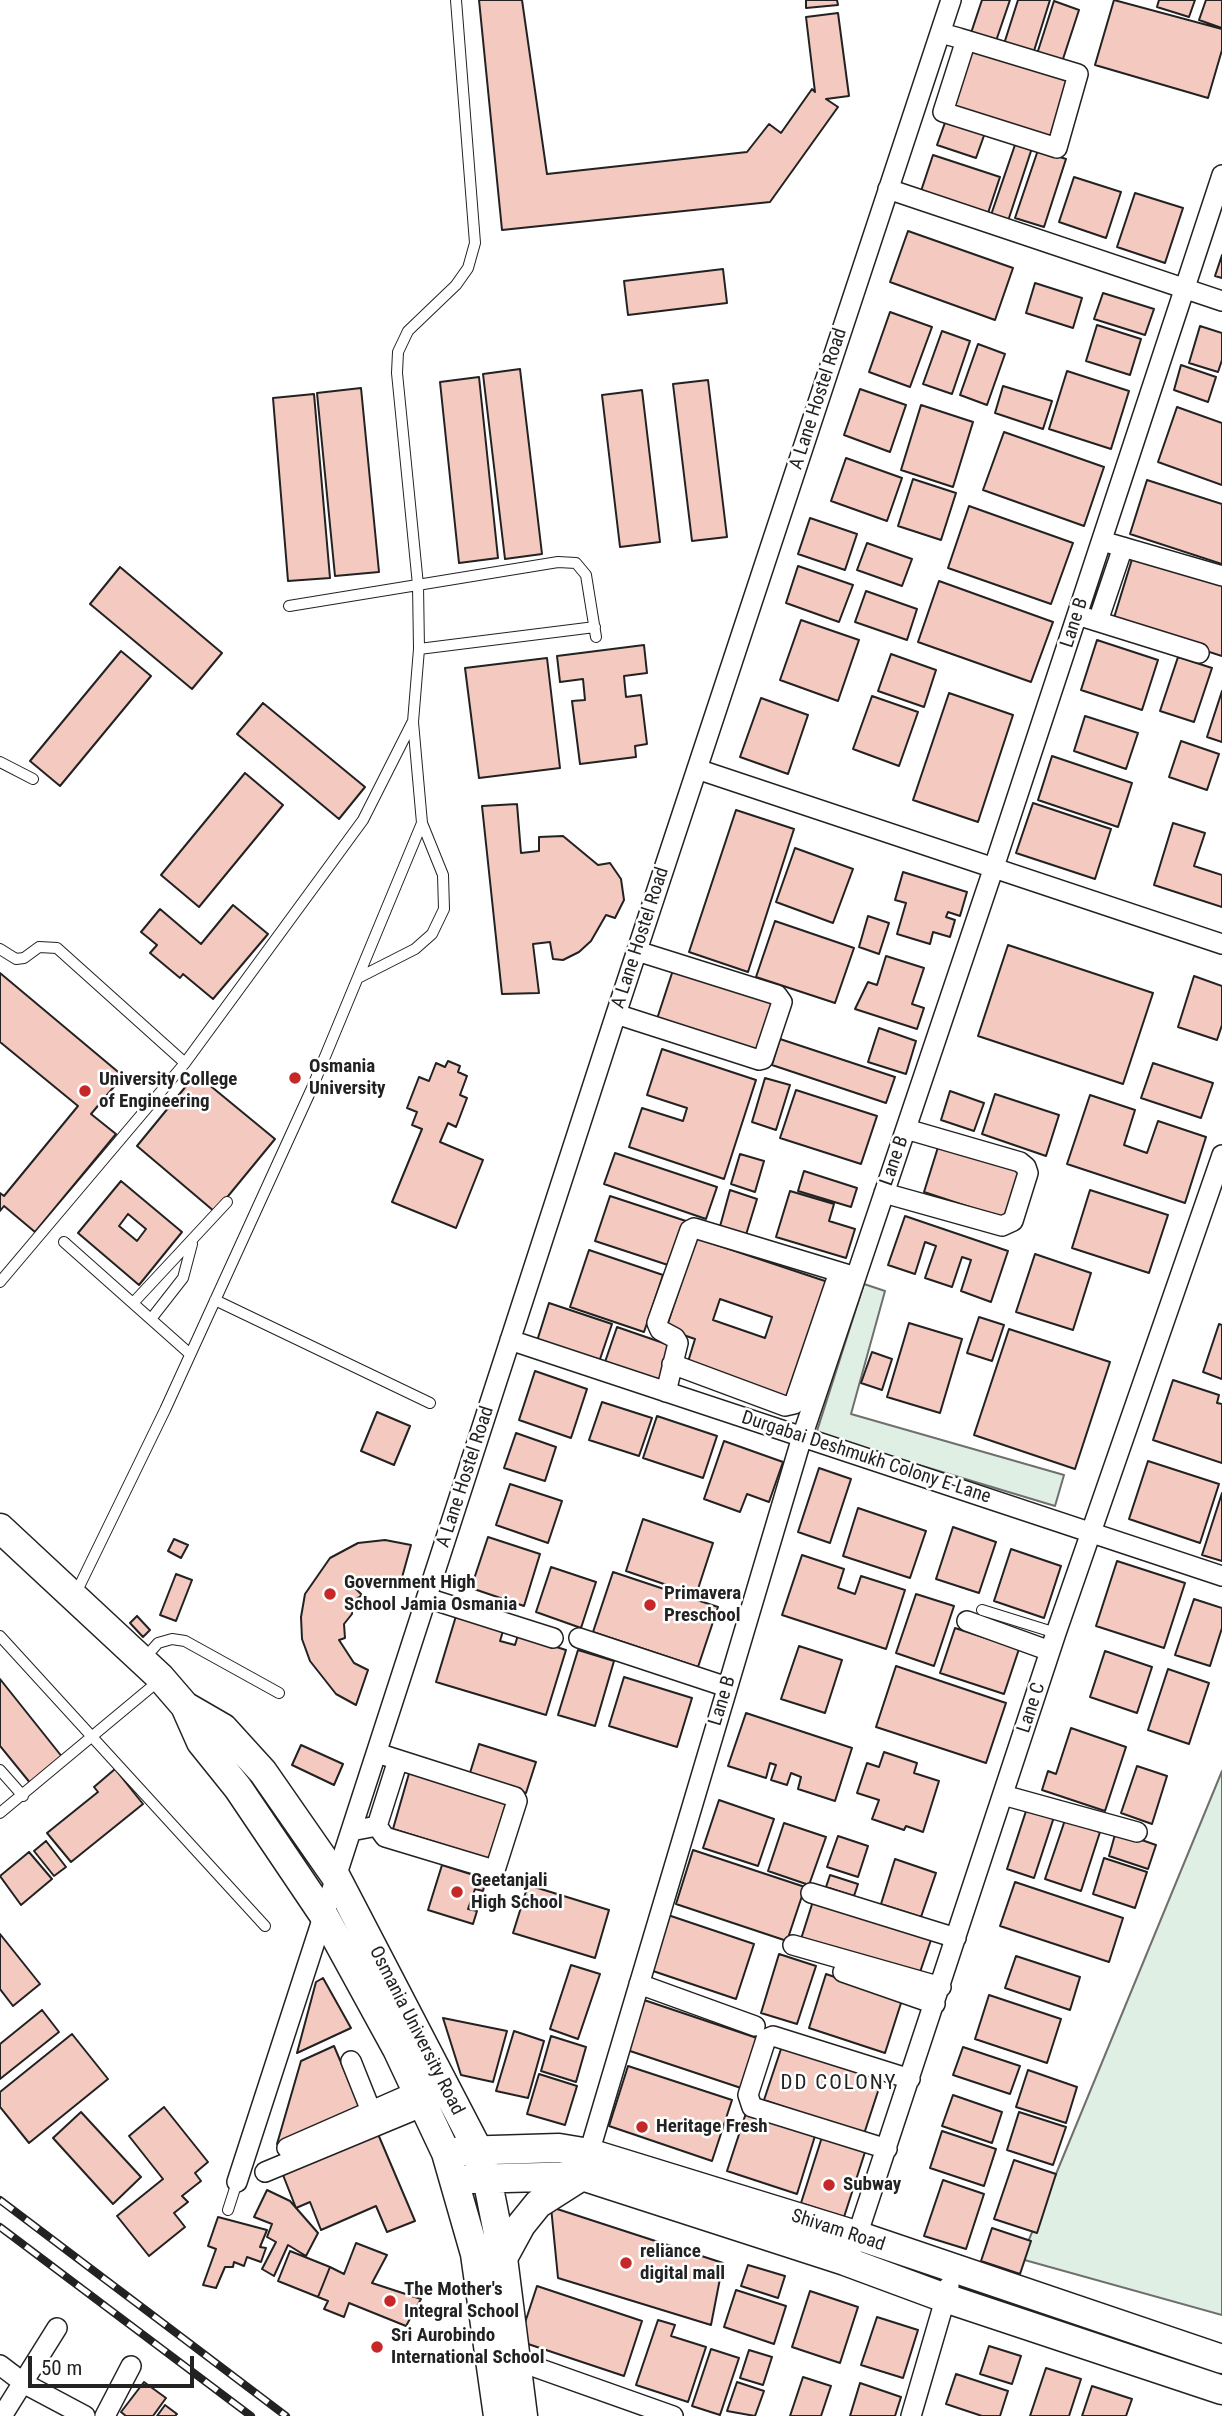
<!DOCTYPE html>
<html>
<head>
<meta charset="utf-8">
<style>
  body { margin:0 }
  #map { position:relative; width:1222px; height:2416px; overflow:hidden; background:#fff; font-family:"Roboto Condensed",sans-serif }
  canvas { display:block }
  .scale { position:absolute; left:28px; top:2356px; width:166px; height:32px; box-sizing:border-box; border:4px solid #222; border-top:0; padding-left:9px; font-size:21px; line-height:24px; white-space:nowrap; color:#222; -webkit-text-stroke:5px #fff; paint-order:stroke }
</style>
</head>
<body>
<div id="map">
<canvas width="1222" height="2416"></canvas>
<div class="scale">50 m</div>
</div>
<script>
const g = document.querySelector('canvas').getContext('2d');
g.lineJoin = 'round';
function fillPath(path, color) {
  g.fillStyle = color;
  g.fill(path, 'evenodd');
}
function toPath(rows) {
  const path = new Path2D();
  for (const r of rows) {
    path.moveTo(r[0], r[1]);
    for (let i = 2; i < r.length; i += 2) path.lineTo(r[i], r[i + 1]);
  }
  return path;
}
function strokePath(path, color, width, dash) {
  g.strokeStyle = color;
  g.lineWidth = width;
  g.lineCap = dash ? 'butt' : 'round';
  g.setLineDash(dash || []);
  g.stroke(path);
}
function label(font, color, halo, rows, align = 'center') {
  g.font = font + ' "Roboto Condensed",sans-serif';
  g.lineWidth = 5;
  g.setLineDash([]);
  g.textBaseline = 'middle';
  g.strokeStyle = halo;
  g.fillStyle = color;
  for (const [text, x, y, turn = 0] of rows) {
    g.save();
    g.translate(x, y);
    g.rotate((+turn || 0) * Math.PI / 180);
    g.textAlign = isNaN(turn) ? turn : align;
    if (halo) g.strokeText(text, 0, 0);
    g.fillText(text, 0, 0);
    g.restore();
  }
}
const green = toPath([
  [864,1284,885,1291,851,1414,1064,1475,1055,1506,816,1434,864,1284],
  [1222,1771,1222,2315,1021,2259,1222,1771]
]);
const building = toPath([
  [479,0,522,0,547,174,747,152,769,124,781,133,812,89,815,92,806,17,838,13,849,96,826,99,838,107,770,202,502,230,479,0],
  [806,0,837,0,838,5,806,8,806,0],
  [982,0,1010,0,996,41,971,33,982,0],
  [1018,0,1050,0,1033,54,1004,44,1018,0],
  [1114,0,1222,29,1222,50,1208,98,1095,65,1114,0],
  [1159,0,1195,0,1189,17,1157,7,1159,0],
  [1206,0,1222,0,1222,28,1199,20,1206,0],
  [1054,1,1079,10,1062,62,1037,54,1054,1],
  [967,44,1072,75,1053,139,948,107,967,44],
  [947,117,986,130,976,158,937,145,947,117],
  [1017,139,1033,145,1008,221,991,215,1017,139],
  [1038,150,1066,159,1044,227,1015,218,1038,150],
  [933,155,1000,177,988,213,921,191,933,155],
  [1074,177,1121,192,1106,238,1059,222,1074,177],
  [1135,193,1183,208,1165,263,1117,247,1135,193],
  [908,231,1013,268,995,320,890,282,908,231],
  [1222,255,1222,278,1215,276,1222,255],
  [723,269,727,303,628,315,624,281,723,269],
  [1035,283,1082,298,1073,328,1026,313,1035,283],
  [1103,293,1154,309,1145,335,1094,319,1103,293],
  [890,312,932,327,910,387,869,372,890,312],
  [1097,325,1141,339,1130,375,1086,361,1097,325],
  [1200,326,1222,333,1222,360,1218,372,1189,363,1200,326],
  [942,331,970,341,952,394,923,384,942,331],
  [978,344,1005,354,987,405,960,395,978,344],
  [1181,365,1216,377,1208,402,1174,390,1181,365],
  [520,369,542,554,505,559,483,374,520,369],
  [1067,371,1129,391,1111,449,1049,429,1067,371],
  [479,377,498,558,459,563,440,382,479,377],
  [708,380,727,537,692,541,673,384,708,380],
  [1003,386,1052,401,1043,429,995,413,1003,386],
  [361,388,379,572,335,576,317,393,361,388],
  [860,389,906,405,890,452,844,435,860,389],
  [642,390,660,542,620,547,602,395,642,390],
  [314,394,330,578,288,581,273,398,314,394],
  [921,405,973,422,953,487,901,470,921,405],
  [1177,407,1222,423,1222,485,1158,462,1177,407],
  [1004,432,1104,467,1084,526,983,490,1004,432],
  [846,458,902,478,887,521,831,501,846,458],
  [913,479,956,493,941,540,898,526,913,479],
  [1147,480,1222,504,1222,564,1130,534,1147,480],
  [969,506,1073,543,1051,604,948,568,969,506],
  [810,518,857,534,845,570,798,554,810,518],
  [867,543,912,559,902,586,857,570,867,543],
  [1133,556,1222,585,1222,656,1113,621,1133,556],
  [798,566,853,585,839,622,786,603,798,566],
  [120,567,222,653,192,689,90,604,120,567],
  [939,581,1053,622,1031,682,918,642,939,581],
  [866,591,917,609,907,640,855,622,866,591],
  [801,620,859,640,838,701,780,680,801,620],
  [1097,640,1158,660,1142,710,1081,690,1097,640],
  [644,645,647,673,624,676,626,697,641,695,647,744,635,746,636,757,580,764,572,701,585,700,583,679,560,682,557,656,644,645],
  [121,651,151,676,60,786,30,761,121,651],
  [891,654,936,670,924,707,878,691,891,654],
  [1178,657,1212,668,1194,722,1160,711,1178,657],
  [547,658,560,768,479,778,465,668,547,658],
  [1222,691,1222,742,1207,737,1222,691],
  [949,693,1013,715,978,822,913,800,949,693],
  [872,696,918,712,899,766,853,749,872,696],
  [761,698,808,715,788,774,740,757,761,698],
  [263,703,365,787,339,819,237,734,263,703],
  [1085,716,1138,733,1126,769,1074,751,1085,716],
  [1181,741,1219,754,1207,790,1169,777,1181,741],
  [1052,756,1132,783,1118,827,1038,800,1052,756],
  [245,773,283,805,199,907,161,875,245,773],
  [1033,803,1111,829,1095,879,1016,853,1033,803],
  [517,804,521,853,539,851,539,837,563,836,598,865,610,863,621,879,624,900,615,918,606,915,591,941,579,952,563,960,553,959,550,942,533,944,539,993,502,994,482,806,517,804],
  [736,810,794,829,748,972,689,952,736,810],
  [1173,823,1205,833,1194,866,1222,875,1222,907,1154,885,1173,823],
  [795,848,853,869,833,923,776,902,795,848],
  [903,872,967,892,960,916,948,912,946,917,955,920,950,937,933,932,930,944,897,934,906,903,895,900,903,872],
  [233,905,268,934,213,999,183,974,180,978,150,953,157,945,141,932,160,909,201,944,233,905],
  [868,916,889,923,879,954,859,947,868,916],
  [775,921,854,948,835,1003,756,977,775,921],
  [1008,945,1153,993,1123,1084,978,1036,1008,945],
  [886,956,924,968,912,1004,924,1008,917,1029,855,1009,868,982,877,985,886,956],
  [674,967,777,1001,759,1056,656,1022,674,967],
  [0,973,123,1076,91,1114,116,1134,35,1232,4,1206,0,1211,0,1193,4,1196,78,1106,0,1042,0,973],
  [1194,976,1222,986,1222,1025,1217,1040,1178,1027,1194,976],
  [879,1028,916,1041,906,1074,868,1062,879,1028],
  [780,1039,895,1077,886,1103,772,1065,780,1039],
  [662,1049,756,1080,724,1179,629,1147,642,1108,683,1121,687,1108,647,1095,662,1049],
  [448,1061,460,1066,458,1072,467,1076,460,1095,467,1098,456,1127,448,1123,440,1142,483,1160,456,1228,392,1202,422,1129,412,1125,417,1112,407,1108,419,1077,429,1081,436,1063,445,1067,448,1061],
  [1153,1063,1213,1083,1201,1118,1141,1098,1153,1063],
  [196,1074,275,1139,215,1212,137,1146,196,1074],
  [765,1078,790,1085,776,1130,752,1122,765,1078],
  [796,1090,877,1116,861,1164,780,1138,796,1090],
  [950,1091,984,1103,974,1131,941,1120,950,1091],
  [995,1094,1059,1115,1046,1156,982,1134,995,1094],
  [1090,1095,1135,1110,1124,1145,1147,1153,1158,1121,1206,1137,1185,1203,1067,1164,1090,1095],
  [939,1144,1021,1172,1006,1219,924,1192,939,1144],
  [615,1153,717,1187,706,1219,604,1184,615,1153],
  [740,1154,764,1161,755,1192,731,1184,740,1154],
  [804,1171,857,1188,851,1207,798,1191,804,1171],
  [121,1181,182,1232,139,1285,78,1233,121,1181],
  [128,1214,146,1229,137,1241,119,1226,128,1214],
  [730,1190,757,1199,745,1238,719,1230,730,1190],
  [1090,1190,1168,1215,1149,1273,1072,1248,1090,1190],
  [790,1191,834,1204,829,1221,855,1229,846,1258,776,1237,790,1191],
  [610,1196,686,1221,671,1266,595,1241,610,1196],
  [905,1216,1008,1251,991,1302,961,1291,971,1260,962,1257,952,1287,925,1278,936,1246,925,1242,915,1274,888,1265,905,1216],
  [696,1238,831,1283,792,1400,687,1365,695,1339,666,1329,696,1238],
  [720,1299,772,1317,765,1338,713,1320,720,1299],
  [589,1250,663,1275,644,1332,570,1307,589,1250],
  [1035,1254,1091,1273,1073,1330,1016,1312,1035,1254],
  [549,1303,612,1324,599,1362,537,1341,549,1303],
  [979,1317,1004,1325,992,1361,967,1353,979,1317],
  [909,1323,962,1339,940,1413,887,1397,909,1323],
  [1219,1324,1222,1325,1222,1379,1203,1372,1219,1324],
  [617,1327,672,1346,660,1381,605,1362,617,1327],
  [1009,1329,1110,1362,1075,1469,974,1435,1009,1329],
  [872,1352,892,1359,882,1390,861,1383,872,1352],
  [535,1371,587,1389,571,1438,519,1420,535,1371],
  [1173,1380,1219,1395,1217,1403,1222,1404,1222,1463,1153,1440,1173,1380],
  [602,1402,652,1418,639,1456,589,1440,602,1402],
  [377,1412,410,1426,394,1465,361,1451,377,1412],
  [657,1416,717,1436,703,1478,643,1458,657,1416],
  [516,1433,556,1447,545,1481,504,1468,516,1433],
  [724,1441,783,1462,769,1502,747,1494,740,1512,704,1499,724,1441],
  [1148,1461,1219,1484,1200,1543,1129,1519,1148,1461],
  [819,1468,851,1479,830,1543,798,1532,819,1468],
  [510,1484,562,1501,548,1543,496,1525,510,1484],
  [1222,1493,1222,1561,1202,1555,1222,1493],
  [858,1508,926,1531,910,1578,843,1556,858,1508],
  [643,1519,713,1543,696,1595,626,1571,643,1519],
  [953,1527,996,1542,979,1593,936,1579,953,1527],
  [488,1537,540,1554,524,1606,471,1588,488,1537],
  [174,1539,188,1545,181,1558,168,1551,174,1539],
  [385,1540,411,1545,401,1581,383,1577,354,1587,362,1595,352,1602,352,1614,344,1624,345,1638,339,1640,354,1663,368,1670,356,1705,336,1694,310,1661,302,1639,301,1617,305,1594,330,1558,358,1543,385,1540],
  [1011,1549,1061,1566,1044,1618,994,1601,1011,1549],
  [802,1555,844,1569,838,1588,855,1594,861,1576,905,1590,886,1649,782,1615,802,1555],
  [1117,1561,1185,1583,1164,1648,1096,1626,1117,1561],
  [551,1567,596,1582,581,1628,536,1612,551,1567],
  [613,1572,718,1607,698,1667,593,1632,613,1572],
  [176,1574,192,1580,176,1621,160,1615,176,1574],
  [916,1594,954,1606,934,1666,896,1653,916,1594],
  [1194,1599,1222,1608,1222,1628,1210,1666,1175,1655,1194,1599],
  [137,1616,150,1630,143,1637,130,1623,137,1616],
  [456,1616,503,1631,500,1641,515,1645,518,1635,566,1650,546,1715,436,1682,456,1616],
  [955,1628,1019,1649,1004,1694,940,1673,955,1628],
  [799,1646,842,1660,825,1713,781,1699,799,1646],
  [578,1650,614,1661,595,1726,558,1715,578,1650],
  [1105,1651,1152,1667,1137,1713,1090,1697,1105,1651],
  [896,1666,1006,1703,986,1763,876,1727,896,1666],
  [1168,1669,1209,1683,1189,1744,1148,1730,1168,1669],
  [624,1677,692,1698,677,1747,609,1726,624,1677],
  [0,1679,63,1758,31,1784,0,1746,0,1679],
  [746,1713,852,1748,835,1801,798,1789,801,1777,791,1773,787,1785,771,1780,776,1765,770,1763,766,1778,728,1766,746,1713],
  [1071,1728,1126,1747,1105,1811,1042,1790,1048,1771,1056,1774,1071,1728],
  [479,1744,536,1762,526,1793,469,1776,479,1744],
  [301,1745,343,1764,334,1785,292,1765,301,1745],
  [884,1752,917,1763,914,1773,939,1781,923,1832,906,1826,904,1830,872,1819,879,1800,857,1793,867,1763,879,1767,884,1752],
  [1137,1766,1167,1776,1152,1824,1121,1813,1137,1766],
  [115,1769,143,1804,71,1862,47,1833,98,1792,94,1787,115,1769],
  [410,1770,507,1800,489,1859,393,1829,410,1770],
  [719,1800,774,1819,758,1866,703,1848,719,1800],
  [1027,1808,1054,1817,1034,1878,1007,1869,1027,1808],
  [1065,1820,1100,1832,1081,1891,1045,1879,1065,1820],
  [784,1823,826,1837,809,1885,768,1871,784,1823],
  [1116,1831,1156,1845,1148,1869,1109,1856,1116,1831],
  [838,1836,868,1846,858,1877,827,1867,838,1836],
  [46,1841,66,1867,54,1876,34,1851,46,1841],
  [693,1850,805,1887,787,1941,676,1904,693,1850],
  [29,1852,52,1879,21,1905,0,1876,29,1852],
  [1104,1858,1147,1872,1135,1908,1093,1894,1104,1858],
  [895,1859,936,1873,921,1917,881,1904,895,1859],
  [442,1865,486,1879,483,1891,475,1889,468,1909,477,1911,473,1924,428,1910,442,1865],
  [830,1875,858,1884,854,1896,826,1887,830,1875],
  [1015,1882,1123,1918,1109,1962,1000,1926,1015,1882],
  [528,1885,609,1910,595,1958,513,1933,528,1885],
  [814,1898,932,1937,918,1978,801,1939,814,1898],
  [662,1913,754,1944,736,1999,644,1968,662,1913],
  [0,1934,40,1984,13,2006,0,1989,0,1934],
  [779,1954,816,1966,797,2024,761,2013,779,1954],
  [1016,1956,1080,1977,1070,2010,1005,1988,1016,1956],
  [571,1965,600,1974,578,2039,550,2029,571,1965],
  [826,1974,902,2000,885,2053,809,2028,826,1974],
  [323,1978,351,2028,297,2053,316,1982,323,1978],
  [989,1995,1061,2019,1047,2063,975,2039,989,1995],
  [644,2000,757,2038,741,2088,627,2050,644,2000],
  [42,2010,59,2032,0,2079,0,2044,42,2010],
  [443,2018,507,2031,493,2082,461,2075,443,2018],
  [514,2031,544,2041,528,2098,496,2091,514,2031],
  [72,2034,108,2079,29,2143,0,2107,0,2092,72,2034],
  [551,2036,586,2047,576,2082,541,2071,551,2036],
  [783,2043,883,2076,864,2134,764,2100,783,2043],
  [334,2046,362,2112,277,2144,301,2061,334,2046],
  [963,2047,1020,2066,1010,2094,953,2075,963,2047],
  [628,2066,732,2100,712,2161,609,2126,628,2066],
  [1028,2070,1077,2087,1066,2123,1016,2107,1028,2070],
  [539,2074,577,2086,565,2125,527,2114,539,2074],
  [953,2095,1002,2112,992,2143,942,2126,953,2095],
  [164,2107,208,2162,195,2173,201,2181,182,2196,188,2202,174,2213,185,2227,149,2256,117,2216,163,2179,129,2136,164,2107],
  [81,2112,141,2177,113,2204,53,2138,81,2112],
  [1019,2112,1066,2127,1053,2165,1007,2150,1019,2112],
  [746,2113,815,2136,797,2194,727,2171,746,2113],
  [942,2131,996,2149,984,2186,930,2168,942,2131],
  [378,2134,415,2221,387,2232,376,2206,321,2230,310,2202,296,2208,283,2175,378,2134],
  [822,2137,865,2152,844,2217,801,2203,822,2137],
  [1014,2160,1056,2174,1037,2233,994,2219,1014,2160],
  [943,2180,984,2194,966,2249,924,2236,943,2180],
  [267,2190,290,2201,318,2233,306,2256,288,2245,274,2276,262,2269,276,2242,267,2237,272,2224,254,2217,267,2190],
  [551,2207,723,2263,711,2325,558,2278,551,2207],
  [218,2217,267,2230,260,2247,266,2248,261,2262,247,2257,244,2266,234,2262,233,2267,225,2267,216,2288,203,2285,216,2249,208,2246,218,2217],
  [992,2228,1031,2241,1020,2274,981,2261,992,2228],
  [356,2243,387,2255,372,2283,421,2299,406,2326,349,2303,344,2317,324,2309,328,2301,318,2297,330,2267,344,2274,356,2243],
  [290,2251,330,2267,318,2297,278,2281,290,2251],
  [748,2265,785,2276,778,2298,741,2286,748,2265],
  [537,2286,642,2321,624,2376,519,2341,537,2286],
  [736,2290,786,2306,774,2344,724,2327,736,2290],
  [810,2291,858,2307,840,2363,792,2347,810,2291],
  [877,2317,918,2330,903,2378,861,2365,877,2317],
  [658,2320,675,2325,671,2336,706,2347,688,2402,636,2385,658,2320],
  [989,2346,1021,2356,1012,2384,980,2374,989,2346],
  [711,2349,739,2358,720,2415,692,2406,711,2349],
  [749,2350,772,2357,763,2385,740,2378,749,2350],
  [1046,2368,1081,2379,1069,2416,1030,2416,1046,2368],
  [956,2374,1008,2391,1000,2416,982,2416,946,2404,956,2374],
  [803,2377,831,2386,821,2416,790,2416,803,2377],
  [144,2382,166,2398,153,2416,126,2416,121,2412,144,2382],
  [737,2382,764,2391,755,2416,727,2411,737,2382],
  [860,2383,901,2397,895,2416,850,2416,860,2383],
  [1092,2386,1132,2399,1126,2416,1082,2416,1092,2386],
  [165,2405,177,2414,175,2416,157,2416,165,2405]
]);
const service = toPath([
  [289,606,558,562,576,563,586,575,596,637],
  [419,649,595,627],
  [0,762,33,779],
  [0,949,16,959,24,958,39,947,57,948,185,1063],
  [358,978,415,949,432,934,444,909,443,875,422,823],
  [64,1242,190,1354],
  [0,1282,185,1063,363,820,412,723],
  [215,1300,430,1403],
  [133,1303,227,1202],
  [151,1319,183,1278,192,1244],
  [75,1595,165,1410,312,1088,422,823,413,722,419,649,418,585,397,373,398,352,408,331,456,285,468,268,475,243,456,0],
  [982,1610,1056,1633],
  [0,1636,265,1926],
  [144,1659,158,1643,172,1639,185,1641,279,1693],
  [0,1770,23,1796],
  [0,1813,161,1679],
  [228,2210,237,2182]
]);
const minor = toPath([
  [941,33,959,38,1078,74,1057,148,943,112,966,40],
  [888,189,1222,301],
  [1102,541,1222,576],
  [1077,615,1199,653],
  [1098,621,1123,547],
  [697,769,1222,944],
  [616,1014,759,1060,763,1059,782,1002,777,995,637,951],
  [884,1193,1002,1226,1013,1221,1028,1173,1026,1167,1020,1162,906,1129],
  [510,1340,1222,1576],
  [672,1364,785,1406,794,1404,839,1272],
  [666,1392,678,1343,675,1338,660,1330,657,1323,690,1230,694,1228,856,1277],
  [427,1598,553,1638],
  [967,1621,1050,1651],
  [579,1638,727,1687],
  [1003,1795,1137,1832],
  [377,1826,398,1760],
  [351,1831,377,1826,385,1837,491,1869,496,1867,517,1801,515,1797,377,1753],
  [811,1893,956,1938],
  [793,1945,941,1987],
  [843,1972,935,2004],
  [639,1984,755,2026],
  [351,2061,371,2111],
  [287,2148,417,2091],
  [887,2149,752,2107,748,2095,766,2039,773,2036,910,2079],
  [589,2153,802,1437,994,867,1222,175],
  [265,2172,424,2106],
  [237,2182,616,1014,951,0],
  [854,2245,1056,1633,1222,1155],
  [518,2361,673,2416],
  [0,2365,25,2384,85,2416],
  [2,2416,57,2328],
  [105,2416,131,2366],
  [911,2416,949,2286]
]);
const secondary = toPath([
  [0,1528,160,1677,185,1706,201,1742,238,1788,323,1914,397,2049,446,2153,475,2254,498,2416],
  [185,1706,223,1728,263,1772,336,1877,477,2148,487,2178,503,2258,523,2416],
  [460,2151,559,2148,589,2153,859,2236,1222,2359],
  [468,2179,582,2176,845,2261,945,2298,1222,2390],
  [503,2258,521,2225,538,2204,582,2176]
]);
const rail = toPath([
  [0,2200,286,2416],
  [0,2227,251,2416]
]);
const markers = [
  [295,1078,7,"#c62828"],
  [85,1091,7,"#c62828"],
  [330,1594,7,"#c62828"],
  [650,1605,7,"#c62828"],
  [457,1892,7,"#c62828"],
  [642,2127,7,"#c62828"],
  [829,2185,7,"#c62828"],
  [626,2263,7,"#c62828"],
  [390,2301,7,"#c62828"],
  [377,2347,7,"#c62828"]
];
const streetNames = [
  ["A Lane Hostel Road",819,399,-72],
  ["Lane B",1075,623,-72],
  ["A Lane Hostel Road",641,938,-72],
  ["Lane B",895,1161,-71],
  ["Durgabai Deshmukh Colony E-Lane",866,1458,18],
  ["A Lane Hostel Road",466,1477,-72],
  ["Lane B",723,1701,-73],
  ["Lane C",1032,1708,-72],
  ["Osmania University Road",416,2031,63],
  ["Shivam Road",838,2231,18]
];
const poiNames = [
  ["Osmania",309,1067],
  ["University",309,1089],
  ["University College",99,1080],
  ["of Engineering",99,1102],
  ["Government High",344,1583],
  ["School Jamia Osmania",344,1605],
  ["Primavera",664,1594],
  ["Preschool",664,1616],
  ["Geetanjali",471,1881],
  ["High School",471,1903],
  ["Heritage Fresh",656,2127],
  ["Subway",843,2185],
  ["reliance",640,2252],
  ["digital mall",640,2274],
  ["The Mother's",404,2290],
  ["Integral School",404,2312],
  ["Sri Aurobindo",391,2336],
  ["International School",391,2358]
];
const neighbourhoodNames = [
  ["DD COLONY",839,2084]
];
fillPath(green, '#e0efe3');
strokePath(green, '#6f6f6f', 2);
fillPath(building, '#f3c9c0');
strokePath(building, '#222', 2);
strokePath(service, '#222', 12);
strokePath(minor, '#222', 22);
strokePath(secondary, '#222', 31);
strokePath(service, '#fff', 10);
strokePath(minor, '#fff', 19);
strokePath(secondary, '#fff', 28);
strokePath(rail, '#222', 8);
strokePath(rail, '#fff', 5, [16]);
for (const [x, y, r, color] of markers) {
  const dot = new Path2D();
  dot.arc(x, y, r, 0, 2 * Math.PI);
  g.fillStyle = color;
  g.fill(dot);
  strokePath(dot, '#fff', 2.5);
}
label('19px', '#222', '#fff', streetNames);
label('bold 19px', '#222', '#fff', poiNames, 'left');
g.letterSpacing = '2px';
label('21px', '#222', '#fff', neighbourhoodNames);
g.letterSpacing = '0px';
</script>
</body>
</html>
